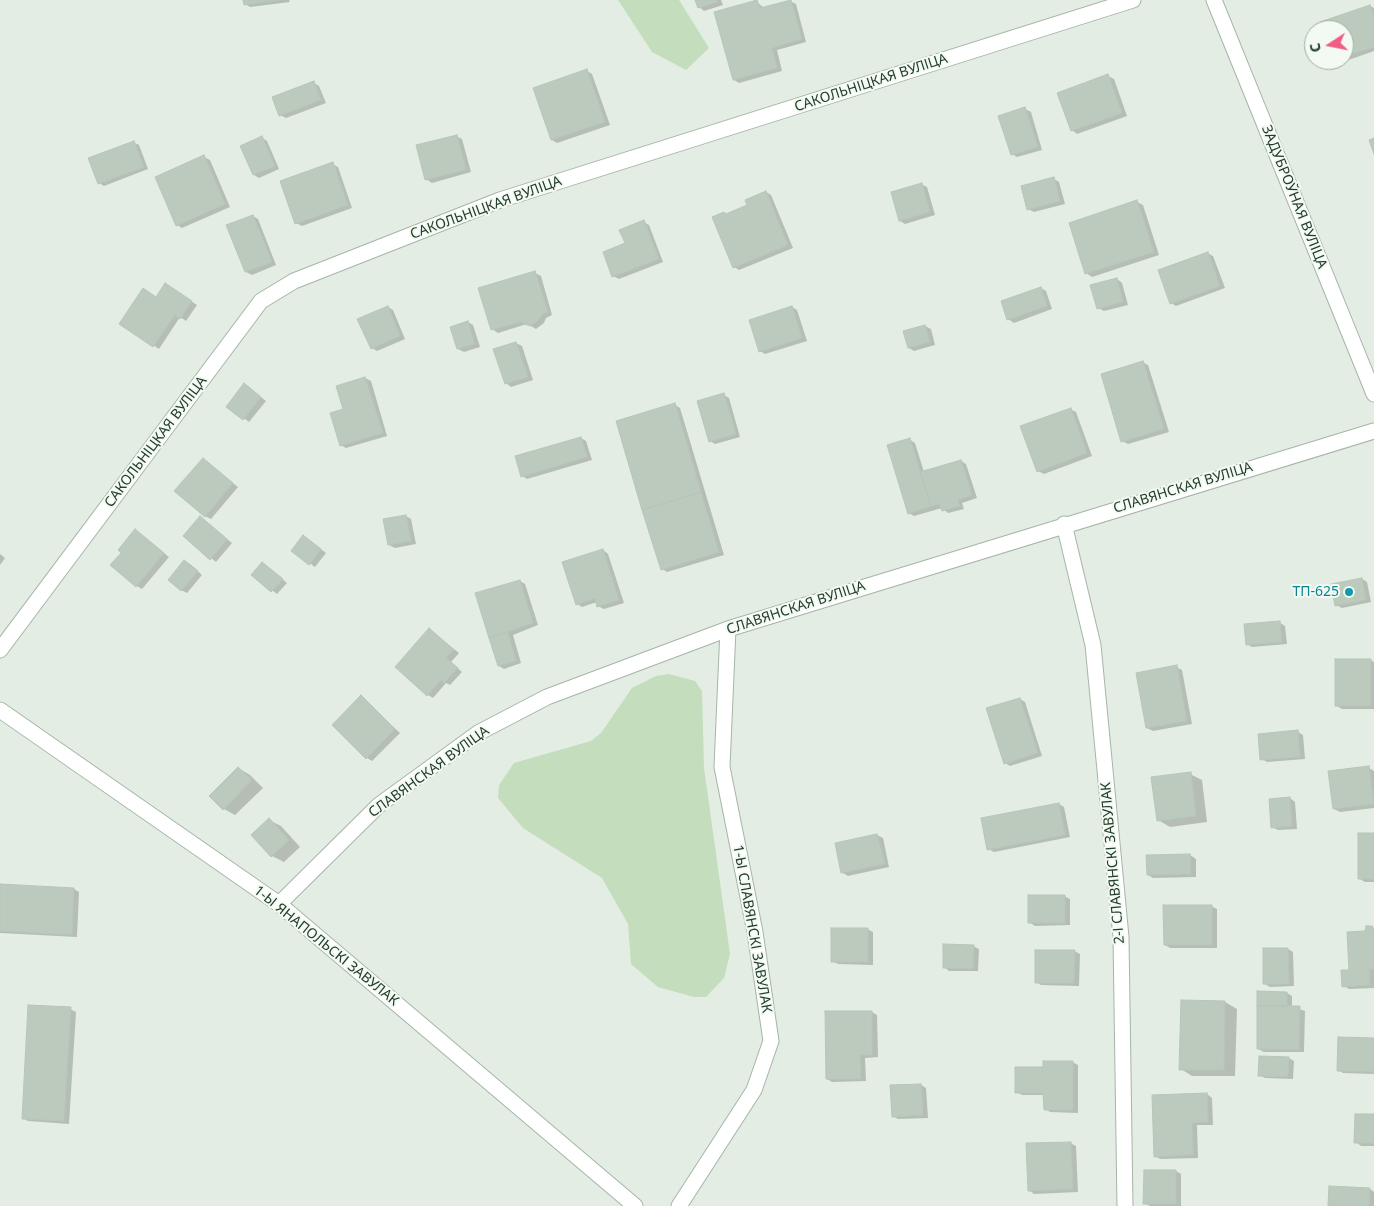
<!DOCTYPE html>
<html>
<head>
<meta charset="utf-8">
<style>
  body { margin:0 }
  #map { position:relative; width:1374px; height:1206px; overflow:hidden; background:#e3ede3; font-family:"Noto Sans",sans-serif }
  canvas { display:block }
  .north { position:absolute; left:1304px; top:20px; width:50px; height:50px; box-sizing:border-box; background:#f3f9f3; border:1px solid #a0aea2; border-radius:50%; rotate:259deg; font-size:14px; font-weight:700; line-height:20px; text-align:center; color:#233e29 }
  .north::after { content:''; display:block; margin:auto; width:18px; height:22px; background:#f15d84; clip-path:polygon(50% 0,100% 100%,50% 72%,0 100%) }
</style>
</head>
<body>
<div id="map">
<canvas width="1374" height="1206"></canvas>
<div class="north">С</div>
</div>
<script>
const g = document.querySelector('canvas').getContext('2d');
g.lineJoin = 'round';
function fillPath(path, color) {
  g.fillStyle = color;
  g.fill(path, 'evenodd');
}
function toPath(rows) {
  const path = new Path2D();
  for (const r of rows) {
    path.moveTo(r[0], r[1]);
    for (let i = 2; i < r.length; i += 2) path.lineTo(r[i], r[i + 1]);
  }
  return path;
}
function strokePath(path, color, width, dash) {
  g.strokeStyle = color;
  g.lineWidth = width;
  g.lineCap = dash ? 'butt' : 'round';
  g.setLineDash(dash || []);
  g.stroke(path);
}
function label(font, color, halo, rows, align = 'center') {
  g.font = font + ' "Noto Sans",sans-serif';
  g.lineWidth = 4;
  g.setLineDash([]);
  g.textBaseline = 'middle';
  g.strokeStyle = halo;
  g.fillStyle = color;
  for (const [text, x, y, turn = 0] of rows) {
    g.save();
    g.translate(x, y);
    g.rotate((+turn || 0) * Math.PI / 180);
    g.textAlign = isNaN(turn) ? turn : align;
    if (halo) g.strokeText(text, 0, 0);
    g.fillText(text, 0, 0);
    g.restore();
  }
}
const green = toPath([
  [618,0,679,0,709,48,686,70,652,52],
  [669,674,695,681,702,691,704,768,730,954,724,978,706,997,694,997,658,987,631,964,628,924,602,878,523,828,498,798,499,785,514,763,591,741,601,733,632,688,656,676]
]);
const shadow = toPath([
  [244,0,289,0,290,2,250,7,245,4],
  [697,0,721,0,723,5,704,11,699,7],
  [790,1,796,4,806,42,777,50,782,71,739,83,734,80,757,2,764,8],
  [1370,6,1374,8,1374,51,1340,63,1335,60,1344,60,1344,30,1324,30],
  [587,71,592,74,610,125,557,143,552,140],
  [1108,76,1114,79,1127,116,1077,134,1072,130],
  [314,83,319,86,326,103,286,118,280,115],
  [1025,109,1031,112,1042,150,1017,157,1012,154],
  [456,136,462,139,471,172,432,183,426,179],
  [262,138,267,141,279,169,259,178,254,175],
  [133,142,139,145,148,169,104,186,99,183],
  [204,157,210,160,230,207,182,228,177,225],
  [332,164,338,167,352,208,302,226,296,223],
  [1054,179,1059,182,1065,204,1034,212,1028,209],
  [921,184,927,187,935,215,905,224,900,221],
  [766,192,771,195,793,248,739,270,734,267,727,215,749,206],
  [1137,202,1143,205,1159,255,1092,277,1086,273],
  [253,216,258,219,276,265,252,275,246,272],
  [643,222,649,225,663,262,619,279,613,276],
  [1207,253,1213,256,1225,288,1176,306,1171,303],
  [535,273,541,276,552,315,546,318,544,323,536,329,527,324,498,333,492,329],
  [1117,279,1122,283,1128,305,1104,311,1098,308],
  [171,288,197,305,186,321,180,317,159,349,121,324],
  [1041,288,1046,291,1052,309,1014,323,1008,319],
  [388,307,393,310,405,339,377,351,372,348],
  [792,307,797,310,807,341,765,354,760,351],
  [468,322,473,325,480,347,464,352,458,349,452,328],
  [925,326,931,329,935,345,914,351,909,348],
  [516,343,522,346,533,380,511,387,506,383],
  [1142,362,1148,365,1169,432,1128,444,1122,441],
  [365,378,371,381,387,436,346,448,341,445,345,410],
  [249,388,266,401,249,422,228,406],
  [724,395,729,398,740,437,715,444,710,441],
  [675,405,680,408,724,555,667,572,662,569],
  [1070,409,1076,412,1092,456,1044,474,1038,471],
  [581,438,586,441,592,460,527,479,522,476],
  [910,440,915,443,924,472,961,461,966,464,977,498,962,503,964,509,948,513,942,508,914,516,909,513],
  [203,459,238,487,211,519,205,516],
  [406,516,411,519,416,544,395,548,389,545],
  [205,521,232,543,216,562,185,536],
  [135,530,169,557,142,589,137,586,122,553],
  [309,540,326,553,315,567,293,551],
  [603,550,608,554,624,603,604,609,598,606,597,602,582,607,577,604],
  [0,554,5,558,0,565],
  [263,563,287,583,277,594,253,575],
  [190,564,202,575,187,593,181,590],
  [1362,579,1367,582,1371,602,1342,608,1336,605],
  [520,581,525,584,538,625,513,635,521,663,504,669,499,666,477,594],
  [1280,623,1285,626,1287,644,1252,647,1247,644],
  [429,629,459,653,451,662,462,672,450,685,446,683,433,698,428,695],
  [1370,660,1374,662,1374,709,1342,709,1337,706],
  [1176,667,1182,670,1192,724,1153,731,1147,728],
  [361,697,400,733,372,761,367,758],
  [1020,699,1025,702,1042,756,1010,766,1005,763],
  [1298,732,1303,735,1305,759,1267,762,1262,759],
  [238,768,250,775,263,788,235,815,224,809],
  [1369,768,1374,771,1374,808,1340,812,1334,809],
  [1190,774,1202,780,1207,822,1170,827,1158,820],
  [1290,798,1295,802,1297,829,1278,830,1272,827],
  [1059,804,1064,807,1070,837,994,852,988,849],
  [269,820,281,826,300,847,284,862,272,856],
  [877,835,883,838,889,867,848,876,843,873],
  [1374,835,1374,882,1365,882,1360,879],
  [1190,855,1196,859,1196,877,1153,878,1148,875,1147,856],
  [0,885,74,889,79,892,77,937,0,933],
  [1064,896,1070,899,1070,925,1035,926,1029,922],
  [1211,906,1217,909,1217,948,1170,948,1165,945],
  [1372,927,1374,928,1374,988,1349,989,1344,986,1365,932],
  [867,929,873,932,873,965,838,964,832,961],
  [973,946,979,949,978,971,949,971,944,967],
  [1288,949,1293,952,1294,986,1270,987,1265,984],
  [1074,951,1080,954,1079,986,1041,985,1036,982],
  [1287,993,1292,996,1292,1007,1305,1011,1304,1052,1264,1052,1258,1049],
  [1225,1002,1237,1009,1235,1076,1192,1076,1181,1069],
  [70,1009,76,1012,69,1124,28,1121,23,1118],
  [872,1012,877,1015,878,1057,865,1058,866,1081,832,1082,827,1079],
  [1374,1039,1374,1074,1343,1073,1338,1070],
  [1289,1058,1294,1061,1293,1079,1265,1078,1260,1075],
  [1072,1062,1078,1065,1078,1113,1050,1112,1045,1109,1045,1095,1022,1095,1017,1092,1044,1069],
  [921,1085,926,1088,928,1118,898,1119,893,1116],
  [1207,1094,1212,1098,1213,1125,1197,1125,1198,1158,1160,1159,1155,1156],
  [1374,1115,1374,1146,1361,1146,1356,1142],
  [1070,1143,1076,1146,1078,1192,1034,1194,1029,1190],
  [1176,1171,1181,1174,1181,1206,1150,1206,1145,1203],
  [1370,1189,1374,1192,1374,1206,1330,1206]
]);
const building = toPath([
  [243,0,279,0,244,5,243,0],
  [695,0,717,0,718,2,698,8,695,0],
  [757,0,760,8,791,0,802,39,772,48,777,68,733,80,714,12,757,0],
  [1370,5,1374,16,1374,47,1344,57,1344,30,1323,30,1320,22,1370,5],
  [587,69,605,122,551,140,533,88,587,69],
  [1108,74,1122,113,1071,131,1057,93,1108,74],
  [314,81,321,100,279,116,272,97,314,81],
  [1025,107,1038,147,1011,155,998,116,1025,107],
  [457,135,466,170,425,180,416,145,457,135],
  [262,136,275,166,253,175,240,146,262,136],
  [1374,138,1374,154,1369,140,1374,138],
  [134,141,144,167,98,184,88,158,134,141],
  [204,155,225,204,176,226,155,177,204,155],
  [333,162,348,205,295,224,280,181,333,162],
  [1054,177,1060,201,1027,210,1021,186,1054,177],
  [922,183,930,212,899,221,891,192,922,183],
  [766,191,788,245,733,268,712,217,724,212,726,214,747,205,745,200,766,191],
  [1137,200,1154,252,1085,274,1069,223,1137,200],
  [253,215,272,262,245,272,226,225,253,215],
  [644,220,659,259,612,277,603,252,625,243,619,230,644,220],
  [1208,252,1220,286,1170,304,1158,270,1208,252],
  [535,271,548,312,541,315,539,320,530,326,520,322,491,330,478,288,535,271],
  [1117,278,1123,302,1097,309,1090,285,1117,278],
  [165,283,192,301,180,319,175,315,153,347,119,324,143,288,156,297,165,283],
  [1041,287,1047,306,1007,320,1001,301,1041,287],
  [388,306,400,336,371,349,357,319,388,306],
  [792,306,802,338,759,352,749,320,792,306],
  [468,321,475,344,457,349,450,327,468,321],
  [925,325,930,342,908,348,903,331,925,325],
  [516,342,528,377,505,384,493,349,516,342],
  [1143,361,1164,429,1121,442,1101,374,1143,361],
  [365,377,383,433,340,446,330,413,343,409,336,386,365,377],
  [244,383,261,397,243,420,226,407,244,383],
  [724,393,736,434,709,442,697,401,724,393],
  [675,403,701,492,642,510,616,421,675,403],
  [1071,408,1087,453,1037,472,1020,426,1071,408],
  [581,437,587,457,521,477,515,456,581,437],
  [910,438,931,506,908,514,887,445,910,438],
  [203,458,233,483,205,517,174,491,203,458],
  [961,460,972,495,958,500,960,506,942,511,939,504,931,506,920,472,961,460],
  [701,492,719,552,661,570,642,510,701,492],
  [406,515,411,541,388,545,383,519,406,515],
  [200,516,227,539,210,560,183,536,200,516],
  [135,529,164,553,136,587,110,565,121,553,118,550,135,529],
  [303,535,321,549,309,565,291,551,303,535],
  [603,549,619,600,597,607,595,598,576,605,562,562,603,549],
  [184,560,198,571,181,591,168,580,184,560],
  [262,562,283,579,271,592,251,575,262,562],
  [1362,578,1366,600,1335,606,1331,584,1362,578],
  [520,580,533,623,489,638,475,593,520,580],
  [1280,621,1282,642,1246,645,1244,624,1280,621],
  [429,628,454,650,446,658,458,668,444,683,441,680,427,696,395,667,429,628],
  [508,632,516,661,498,666,489,638,508,632],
  [1335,659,1371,659,1371,706,1335,706,1335,659],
  [1177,665,1187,721,1146,728,1136,673,1177,665],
  [361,695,395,729,366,759,332,725,361,695],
  [1020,698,1038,753,1004,764,986,708,1020,698],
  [1298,730,1300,757,1260,760,1258,734,1298,730],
  [1369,766,1374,804,1333,809,1328,771,1369,766],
  [238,767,252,780,223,810,209,796,238,767],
  [1191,772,1196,816,1157,821,1151,777,1191,772],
  [1290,797,1292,826,1271,828,1269,799,1290,797],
  [1059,803,1065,835,987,850,981,818,1059,803],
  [269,818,289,840,271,857,251,835,269,818],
  [1358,833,1374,833,1374,879,1358,879,1358,833],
  [877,834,885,864,841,873,835,843,877,834],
  [1190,854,1191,874,1147,875,1146,855,1190,854],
  [0,884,74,888,72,935,0,931,0,884],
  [1028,895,1065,895,1065,923,1028,923,1028,895],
  [1163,905,1212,905,1212,945,1164,945,1163,905],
  [1366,926,1372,926,1374,930,1374,969,1369,969,1370,985,1342,987,1341,970,1349,970,1347,932,1365,931,1366,926],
  [831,928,868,928,868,962,831,962,831,928],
  [943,944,974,945,973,969,943,968,943,944],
  [1263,948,1288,948,1289,984,1263,984,1263,948],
  [1035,950,1075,950,1074,983,1035,983,1035,950],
  [1257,991,1287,992,1287,1006,1257,1006,1257,991],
  [1181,1000,1225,1001,1224,1070,1179,1070,1181,1000],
  [28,1005,71,1007,64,1121,22,1119,28,1005],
  [1257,1006,1300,1006,1299,1050,1257,1049,1257,1006],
  [825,1011,872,1011,872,1055,860,1055,861,1079,826,1079,825,1011],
  [1338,1037,1374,1038,1374,1072,1337,1071,1338,1037],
  [1259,1056,1289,1057,1288,1077,1258,1076,1259,1056],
  [1043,1061,1073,1061,1073,1110,1044,1110,1043,1093,1015,1093,1015,1067,1043,1067,1043,1061],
  [921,1084,923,1115,892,1117,890,1085,921,1084],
  [1207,1093,1208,1122,1192,1123,1193,1155,1154,1157,1152,1095,1207,1093],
  [1355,1114,1374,1114,1374,1143,1354,1143,1355,1114],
  [1071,1142,1073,1189,1028,1191,1026,1143,1071,1142],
  [1144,1170,1176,1170,1176,1204,1143,1204,1144,1170],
  [1329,1186,1370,1188,1369,1206,1328,1206,1329,1186]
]);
const minor = toPath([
  [1214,0,1374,394],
  [1064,524,1093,645,1121,937,1125,1206],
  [0,650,261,301,294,281,500,200,1133,0],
  [0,710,279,904,635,1206],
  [279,904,379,805,478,733,547,697,728,629,1374,431],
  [679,1206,754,1090,771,1041,755,932,722,767,728,629]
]);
const markers = [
  [1349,592,5,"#0f9aa8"]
];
const streetNames = [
  ["САКОЛЬНІЦКАЯ ВУЛІЦА",871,83,-18],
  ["ЗАДУБРОЎНАЯ ВУЛІЦА",1294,197,68],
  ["САКОЛЬНІЦКАЯ ВУЛІЦА",486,208,-20],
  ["САКОЛЬНІЦКАЯ ВУЛІЦА",156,442,-53],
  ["СЛАВЯНСКАЯ ВУЛІЦА",1183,488,-17],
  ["СЛАВЯНСКАЯ ВУЛІЦА",796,608,-18],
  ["СЛАВЯНСКАЯ ВУЛІЦА",429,772,-36],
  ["2-І СЛАВЯНСКІ ЗАВУЛАК",1113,863,-95],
  ["1-Ы СЛАВЯНСКІ ЗАВУЛАК",752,929,80],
  ["1-Ы ЯНАПОЛЬСКІ ЗАВУЛАК",326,946,39]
];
const cultureNames = [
  ["ТП-625",1339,592]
];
fillPath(green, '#c4ddbc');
fillPath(shadow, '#0003');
fillPath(building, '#bbcabc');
strokePath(building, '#b5c6b6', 1);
strokePath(minor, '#a6b5a7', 17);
strokePath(minor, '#fff', 15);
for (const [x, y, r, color] of markers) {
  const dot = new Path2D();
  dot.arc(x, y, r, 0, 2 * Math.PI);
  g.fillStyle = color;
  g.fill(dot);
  strokePath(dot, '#f3f9f3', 2);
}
label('14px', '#233e29', '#f3f9f3', streetNames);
label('14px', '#0d838f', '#f3f9f3', cultureNames, 'right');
</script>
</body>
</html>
